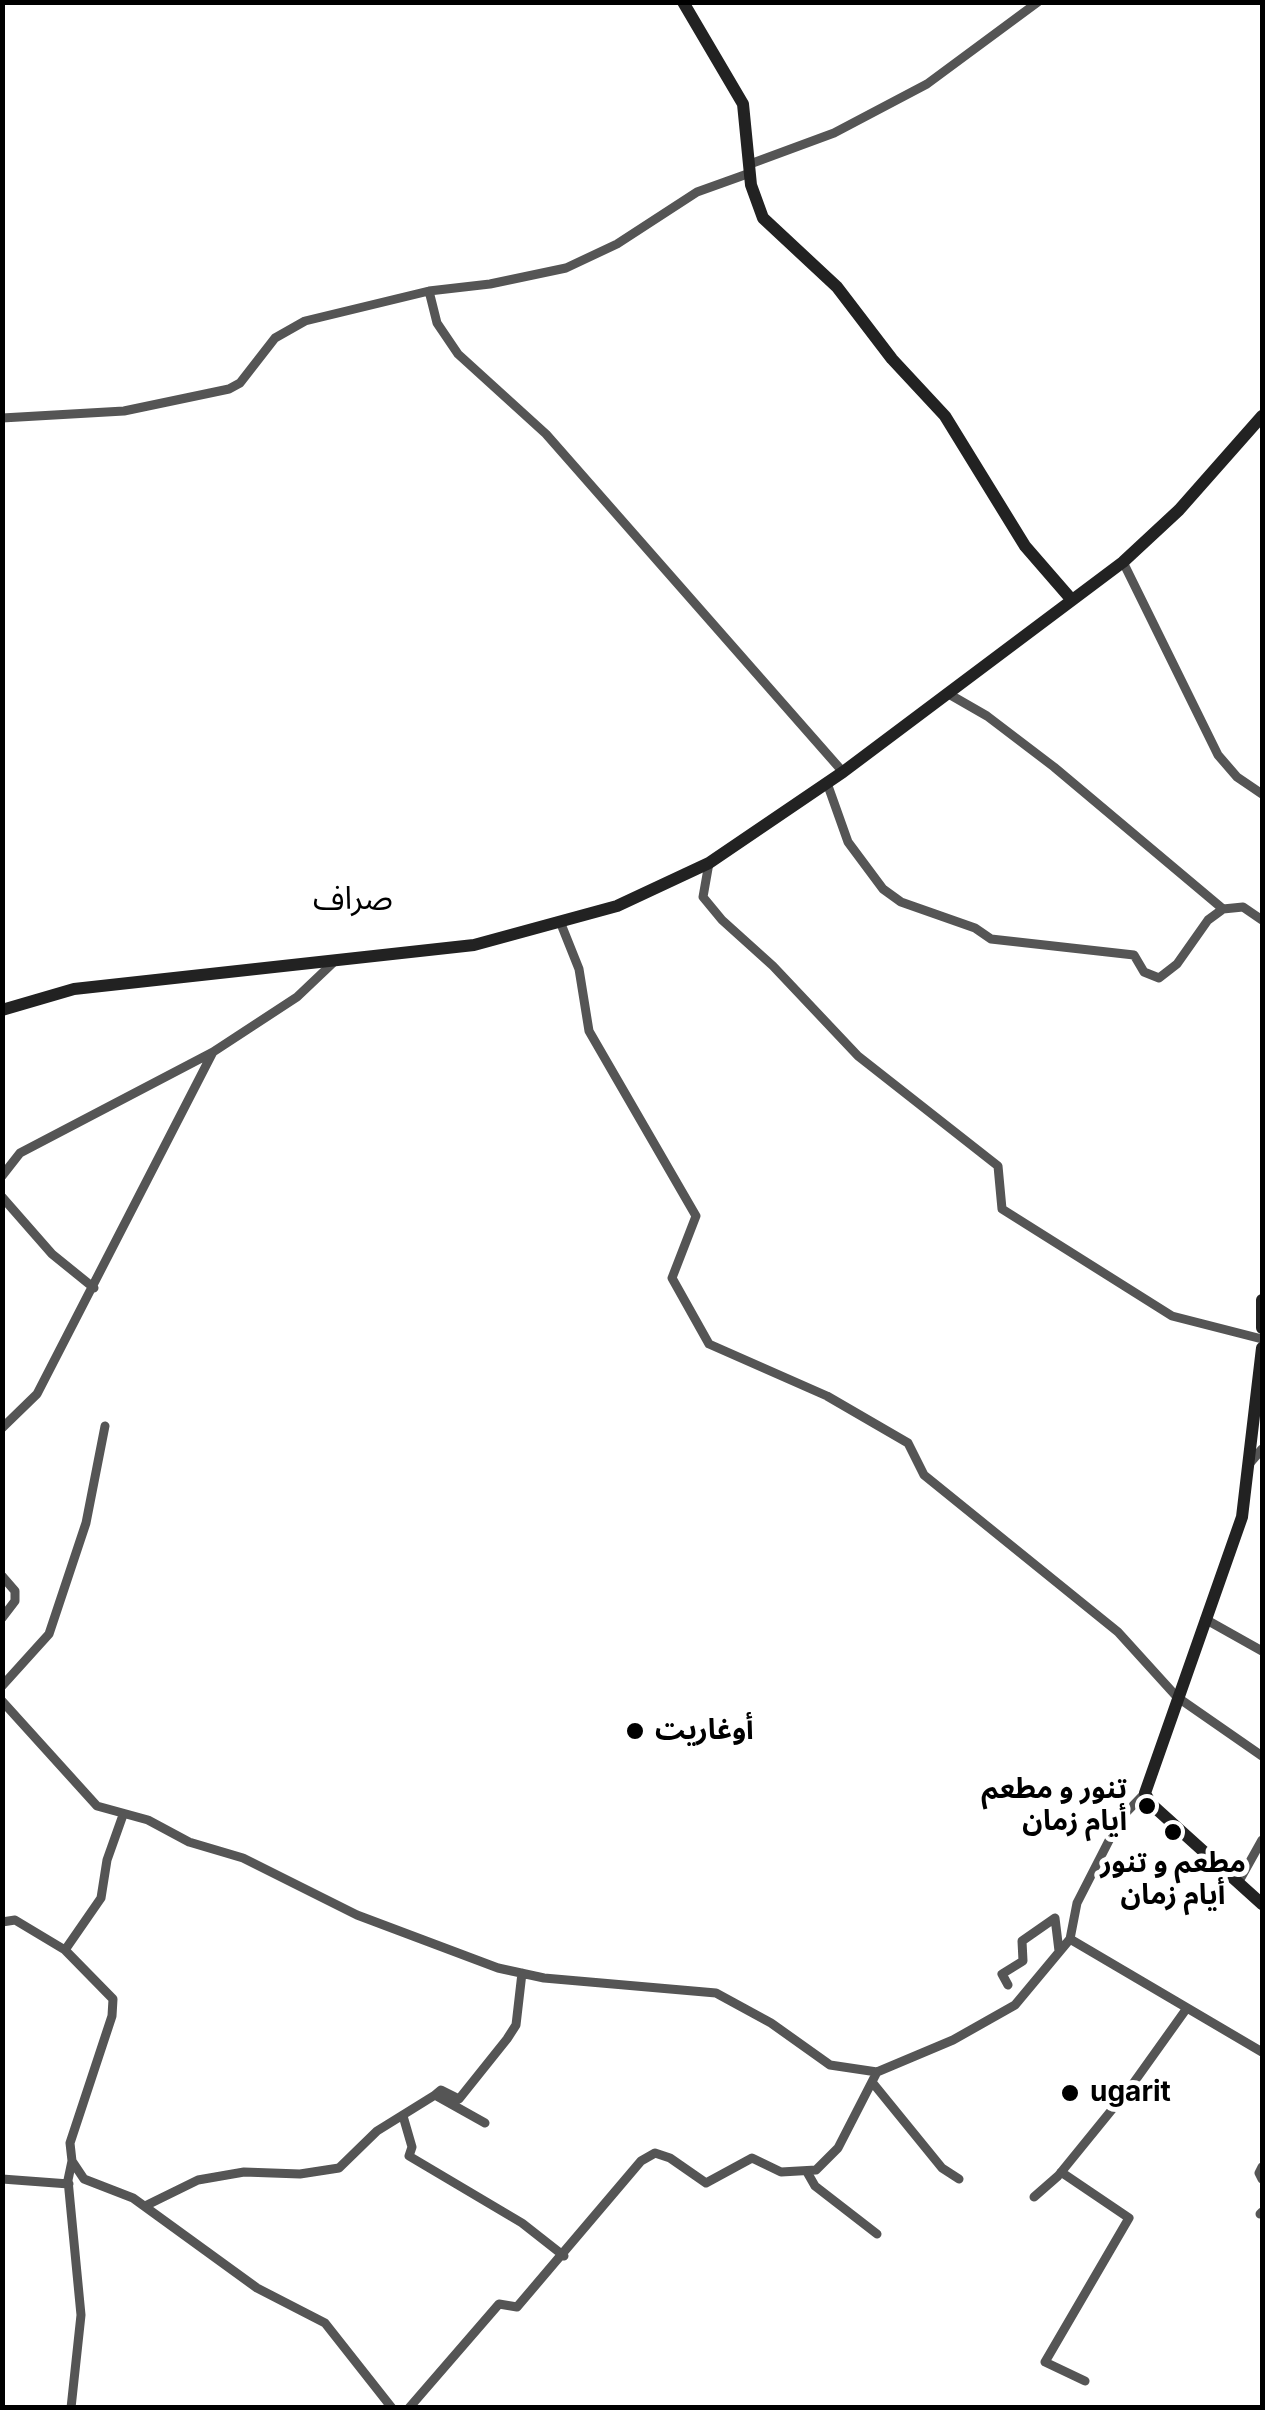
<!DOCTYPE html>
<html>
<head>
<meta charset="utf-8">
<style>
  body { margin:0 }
  #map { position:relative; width:1265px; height:2410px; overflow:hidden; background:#fff; font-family:Inter,sans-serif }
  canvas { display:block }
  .frame { position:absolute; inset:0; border:5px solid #000; pointer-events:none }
</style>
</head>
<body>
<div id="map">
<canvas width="1265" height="2410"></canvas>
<div class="frame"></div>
</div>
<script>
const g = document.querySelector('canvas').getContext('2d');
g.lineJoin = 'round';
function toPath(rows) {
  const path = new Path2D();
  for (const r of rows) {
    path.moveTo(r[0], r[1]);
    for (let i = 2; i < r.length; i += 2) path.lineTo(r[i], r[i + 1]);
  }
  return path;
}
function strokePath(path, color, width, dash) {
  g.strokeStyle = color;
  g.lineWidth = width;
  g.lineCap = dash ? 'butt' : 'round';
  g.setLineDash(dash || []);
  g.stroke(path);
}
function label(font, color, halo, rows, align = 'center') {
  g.font = font + ' Inter,"Noto Sans Arabic",sans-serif';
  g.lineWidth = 10;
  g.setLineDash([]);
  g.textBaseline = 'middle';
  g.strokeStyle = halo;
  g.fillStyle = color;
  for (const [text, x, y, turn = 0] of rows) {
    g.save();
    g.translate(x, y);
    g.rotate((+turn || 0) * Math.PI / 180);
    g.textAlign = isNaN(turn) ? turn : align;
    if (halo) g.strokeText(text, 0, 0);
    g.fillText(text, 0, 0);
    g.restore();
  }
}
const street = toPath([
  [750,164,834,133,927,84,1038,2],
  [429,291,437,323,458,354,546,434,843,772],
  [2,418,124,411,229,389,240,383,275,338,305,321,429,291,490,284,566,268,617,244,697,192,750,173],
  [1123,562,1218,755,1237,777,1262,794],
  [947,693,987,716,1054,767,1223,909,1243,907,1262,920],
  [827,783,848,842,883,889,901,902,975,928,991,939,1134,955,1144,972,1159,978,1177,964,1208,920,1223,909],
  [709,863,703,897,722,920,773,966,858,1056,998,1166,1002,1209,1172,1316,1262,1339],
  [561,924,579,969,589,1031,696,1216,672,1278,709,1344,827,1396,908,1443,924,1475,1118,1632,1177,1697,1262,1756],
  [2,1176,20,1153,213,1052],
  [2,1197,52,1254,94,1288],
  [2,1428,37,1394,213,1052,297,997,336,960],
  [1250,1463,1262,1449],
  [2,1576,15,1591,15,1601,2,1618],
  [1205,1619,1262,1651],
  [2,1686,49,1634,86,1523,105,1426],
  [2,1701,97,1806,148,1820,189,1842,243,1858,357,1915,498,1968,544,1978,716,1993,771,2023,830,2065,877,2072,953,2040,1015,2005,1070,1939,1077,1903,1120,1819,1145,1793],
  [123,1815,107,1860,101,1898,65,1950,113,1999,112,2016,70,2143,72,2161,84,2179,133,2198,257,2288,325,2323,392,2408],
  [1238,1883,1262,1840],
  [2,1922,15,1920,65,1950],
  [1070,1939,1262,2052],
  [1008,1985,1002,1974,1023,1961,1022,1941,1055,1918,1059,1951],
  [872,2082,942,2168,959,2179],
  [435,2095,441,2090,459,2099,507,2039,516,2025,522,1973],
  [403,2116,412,2147,409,2156,522,2223,564,2256],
  [1262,2167,1259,2173,1262,2179],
  [807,2172,815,2186,877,2234],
  [1061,2172,1129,2218,1045,2362,1085,2381],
  [2,2179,69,2184],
  [1034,2197,1058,2176,1132,2085,1187,2008],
  [145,2206,198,2180,244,2172,300,2174,339,2168,377,2131,435,2095,485,2123],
  [1260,2214,1262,2212],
  [71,2408,81,2315,68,2180,72,2161],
  [409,2408,499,2304,517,2307,641,2161,655,2153,670,2158,706,2183,752,2158,781,2172,816,2170,838,2148,877,2072]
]);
const secondary = toPath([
  [683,2,743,104,751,185,763,218,837,287,892,359,945,416,1025,546,1071,599],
  [2,1010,74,989,474,945,617,906,709,863,843,772,1123,562,1179,510,1262,416],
  [1262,1300,1262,1328],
  [1262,1348,1242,1517,1145,1793,1151,1804,1262,1904]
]);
const markers = [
  [635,1731,10,"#000"],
  [1147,1806,10,"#000"],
  [1173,1832,10,"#000"],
  [1070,2093,10,"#000"]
];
const poiNames = [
  ["أوغاريت",655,1731],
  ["تنور و مطعم",1127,1790,"right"],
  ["أيام زمان",1127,1822,"right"],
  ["مطعم و تنور",1173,1864,"center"],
  ["أيام زمان",1173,1896,"center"],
  ["ugarit",1090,2093]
];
const quarterNames = [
  ["صراف",353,899]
];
strokePath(street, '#555', 9);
strokePath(secondary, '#222', 12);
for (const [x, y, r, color] of markers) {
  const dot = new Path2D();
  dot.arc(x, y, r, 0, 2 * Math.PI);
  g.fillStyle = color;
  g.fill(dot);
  strokePath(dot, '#fff', 4);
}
label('bold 28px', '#000', '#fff', poiNames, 'left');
label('32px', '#000', '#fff', quarterNames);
</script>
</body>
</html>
